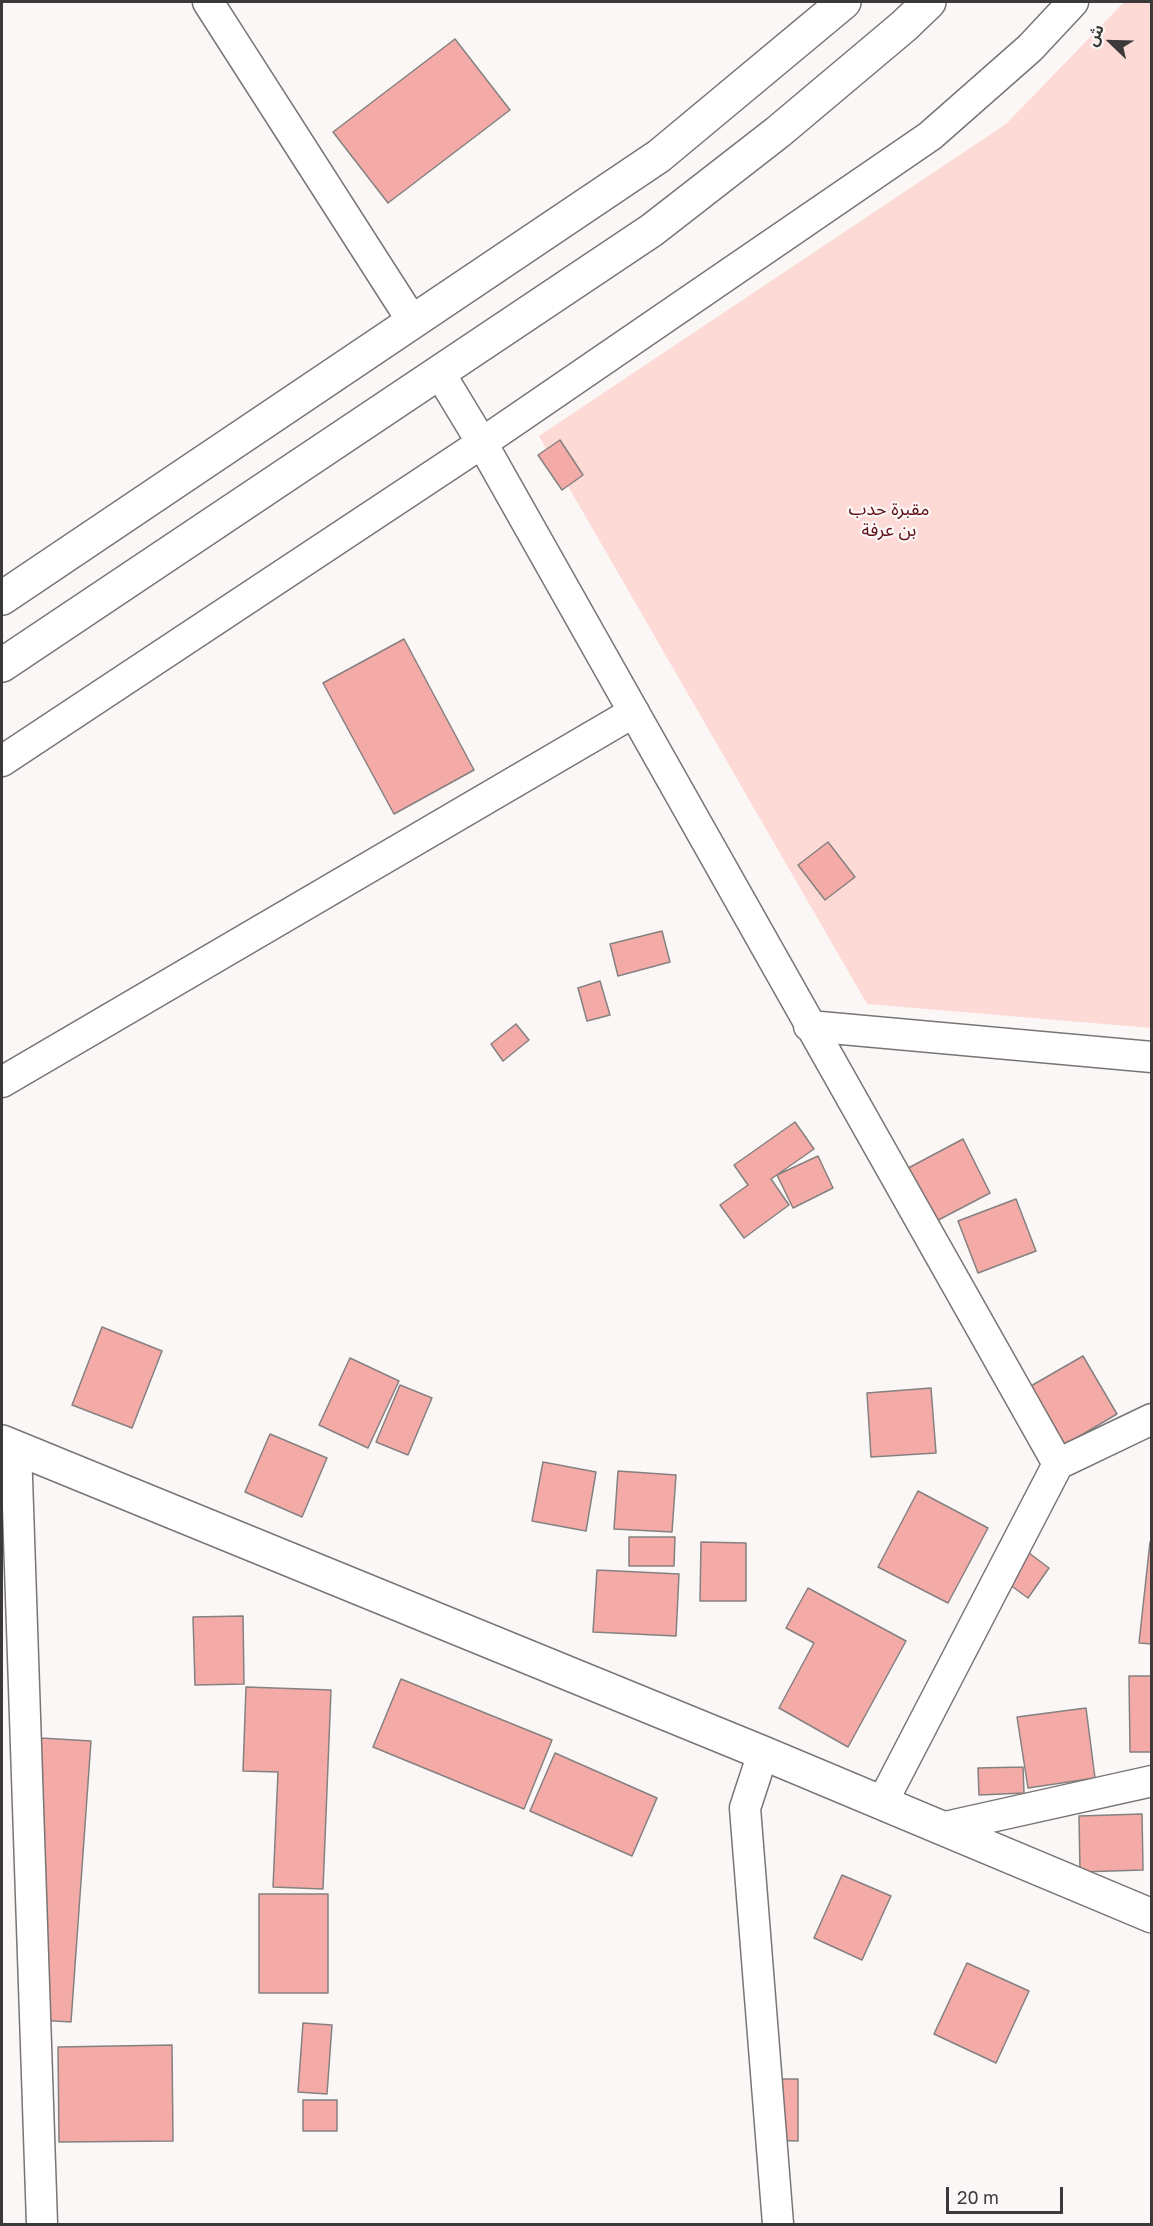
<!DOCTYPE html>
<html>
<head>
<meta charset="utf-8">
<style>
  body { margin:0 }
  #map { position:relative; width:1153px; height:2226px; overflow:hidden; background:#fbf7f7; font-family:"Golos Text","Noto Sans Arabic",sans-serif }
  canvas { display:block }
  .frame { position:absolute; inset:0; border:3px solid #3b3939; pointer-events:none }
  .north { position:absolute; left:1081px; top:12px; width:60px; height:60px; -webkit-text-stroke:4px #fbf7f7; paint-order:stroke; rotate:293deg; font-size:16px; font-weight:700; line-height:24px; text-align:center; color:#3b3939 }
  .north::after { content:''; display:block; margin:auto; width:21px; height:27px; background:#3b3939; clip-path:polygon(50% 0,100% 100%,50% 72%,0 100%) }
  .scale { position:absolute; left:946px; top:2187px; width:117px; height:27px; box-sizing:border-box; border:3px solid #3b3939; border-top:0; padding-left:8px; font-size:18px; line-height:21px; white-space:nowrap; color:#3b3939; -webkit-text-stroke:4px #fbf7f7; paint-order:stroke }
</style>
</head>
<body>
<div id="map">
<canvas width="1153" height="2226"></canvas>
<div class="frame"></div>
<div class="north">ش</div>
<div class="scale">20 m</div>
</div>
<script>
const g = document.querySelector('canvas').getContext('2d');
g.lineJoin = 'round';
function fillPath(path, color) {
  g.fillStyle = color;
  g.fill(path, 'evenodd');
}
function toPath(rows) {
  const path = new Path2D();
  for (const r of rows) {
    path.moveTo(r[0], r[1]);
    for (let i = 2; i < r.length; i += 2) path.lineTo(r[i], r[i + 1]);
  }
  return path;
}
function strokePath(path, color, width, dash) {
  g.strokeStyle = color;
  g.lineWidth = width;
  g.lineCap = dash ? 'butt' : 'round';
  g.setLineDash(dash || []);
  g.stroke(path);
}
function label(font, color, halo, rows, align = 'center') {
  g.font = font + ' "Golos Text","Noto Sans Arabic",sans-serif';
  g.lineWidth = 4.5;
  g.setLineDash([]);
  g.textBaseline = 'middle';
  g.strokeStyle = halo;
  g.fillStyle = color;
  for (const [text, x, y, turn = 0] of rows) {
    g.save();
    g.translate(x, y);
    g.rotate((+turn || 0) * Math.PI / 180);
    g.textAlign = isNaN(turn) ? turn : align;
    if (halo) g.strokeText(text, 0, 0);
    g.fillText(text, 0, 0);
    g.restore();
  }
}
const green = toPath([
  [1124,2,1151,2,1151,1028,867,1004,539,436,1006,124]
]);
const building = toPath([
  [455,39,510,110,388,203,333,132,455,39],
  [560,440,583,475,562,490,538,455,560,440],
  [404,639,474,770,394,814,323,683,404,639],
  [828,842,855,877,825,900,798,865,828,842],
  [662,931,670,962,618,976,610,944,662,931],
  [600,981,610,1015,587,1021,578,988,600,981],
  [516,1024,529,1040,503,1061,491,1044,516,1024],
  [795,1122,814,1149,771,1179,789,1205,744,1238,720,1205,748,1185,734,1165,795,1122],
  [963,1139,990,1193,925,1227,897,1174,963,1139],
  [818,1156,833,1188,793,1208,777,1175,818,1156],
  [1016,1199,1036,1251,978,1273,958,1221,1016,1199],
  [102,1327,162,1351,132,1428,72,1405,102,1327],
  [1083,1356,1117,1414,1058,1449,1024,1390,1083,1356],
  [350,1358,399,1381,368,1448,319,1425,350,1358],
  [400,1385,432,1398,408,1455,376,1442,400,1385],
  [931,1388,936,1453,871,1457,867,1393,931,1388],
  [270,1434,327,1458,302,1517,245,1492,270,1434],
  [543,1462,596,1472,586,1531,532,1521,543,1462],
  [618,1471,676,1475,672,1532,614,1529,618,1471],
  [918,1491,988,1528,948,1603,878,1567,918,1491],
  [629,1537,675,1537,674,1566,629,1566,629,1537],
  [701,1542,746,1543,746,1601,700,1601,701,1542],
  [1150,1542,1152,1542,1152,1644,1139,1643,1150,1542],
  [1029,1553,1049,1568,1028,1598,1006,1582,1029,1553],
  [597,1570,679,1574,676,1636,593,1632,597,1570],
  [808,1588,906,1641,848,1747,779,1708,814,1643,786,1628,808,1588],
  [243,1616,244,1684,195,1685,193,1617,243,1616],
  [1129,1676,1152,1676,1152,1752,1130,1752,1129,1676],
  [401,1679,552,1740,524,1809,373,1747,401,1679],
  [246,1687,331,1690,323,1889,273,1887,278,1772,243,1771,246,1687],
  [1086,1708,1095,1778,1028,1788,1017,1717,1086,1708],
  [41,1738,91,1741,71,2022,21,2019,41,1738],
  [555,1753,657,1798,632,1856,530,1811,555,1753],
  [1023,1767,1024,1793,979,1795,978,1768,1023,1767],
  [1142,1814,1143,1870,1080,1872,1079,1816,1142,1814],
  [842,1875,891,1896,862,1960,814,1938,842,1875],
  [259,1894,328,1894,328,1993,259,1993,259,1894],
  [967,1963,1029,1991,996,2063,934,2034,967,1963],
  [303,2023,332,2025,327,2094,298,2092,303,2023],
  [172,2045,173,2141,59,2142,58,2047,172,2045],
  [759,2079,798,2079,798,2141,759,2140,759,2079],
  [303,2100,337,2100,337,2131,303,2131,303,2100]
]);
const minor = toPath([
  [208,2,413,322],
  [439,372,482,443,1058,1464],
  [2,761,482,443,930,136,1030,48,1073,2],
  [809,1026,1152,1057],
  [2,1082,634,712],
  [16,1448,42,2224],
  [763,1753,745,1808,778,2224],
  [882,1803,1058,1464,1152,1419],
  [941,1828,1152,1781]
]);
const tertiary = toPath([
  [2,1442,763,1753,1152,1916]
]);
const secondary = toPath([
  [2,598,659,156,844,2],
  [2,665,652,230,778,132,904,26,929,2]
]);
const parkNames = [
  ["مقبرة حدب",889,509],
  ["بن عرفة",889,530]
];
fillPath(green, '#fedad7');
fillPath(building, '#f4aba7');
strokePath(building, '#858181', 1.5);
strokePath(minor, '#787574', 33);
strokePath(tertiary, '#787574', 36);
strokePath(secondary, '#787574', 36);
strokePath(minor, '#fff', 30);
strokePath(tertiary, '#fff', 33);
strokePath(secondary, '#fff', 33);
label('18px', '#5f1116', '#fbf7f7', parkNames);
</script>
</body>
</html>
